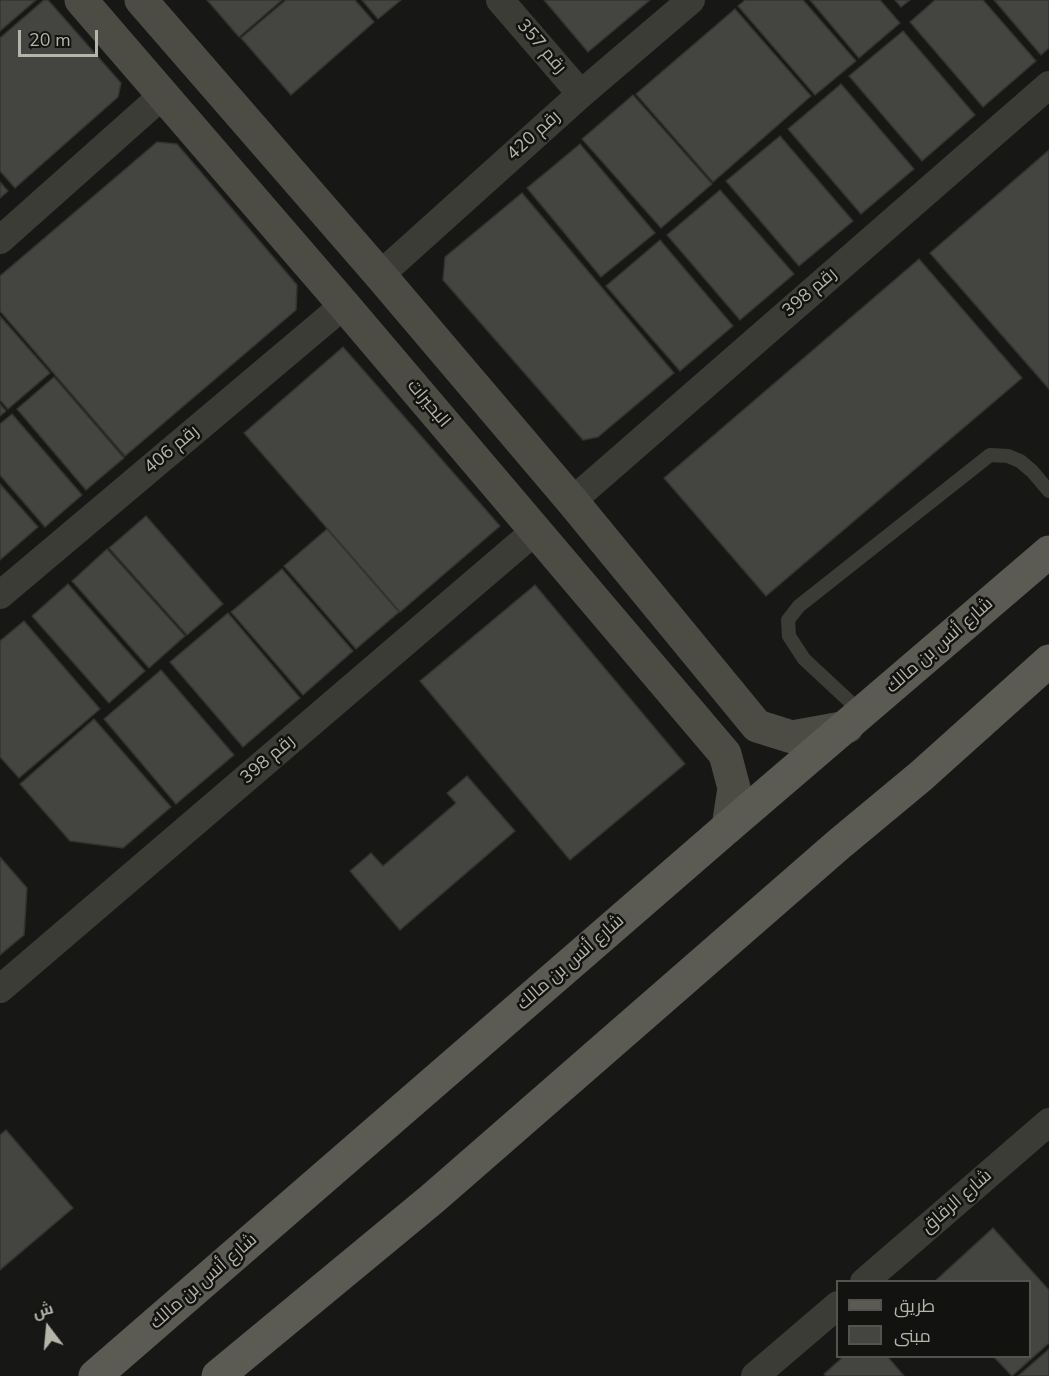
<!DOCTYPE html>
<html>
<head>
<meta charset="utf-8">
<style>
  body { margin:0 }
  #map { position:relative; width:1049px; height:1376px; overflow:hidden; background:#171716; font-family:"Nunito Sans",Cairo,sans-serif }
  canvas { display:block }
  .legend { position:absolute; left:836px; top:1280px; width:195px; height:78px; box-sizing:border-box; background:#121211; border:2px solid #54534e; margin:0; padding:8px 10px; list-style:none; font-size:18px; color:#b6b5a9 }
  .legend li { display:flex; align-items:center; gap:12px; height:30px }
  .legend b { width:30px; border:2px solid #54534e }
  .north { position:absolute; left:18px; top:1298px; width:60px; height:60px; -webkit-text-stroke:4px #121211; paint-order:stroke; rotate:344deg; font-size:16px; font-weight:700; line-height:24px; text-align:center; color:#b6b5a9 }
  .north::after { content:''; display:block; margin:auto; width:21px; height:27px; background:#b6b5a9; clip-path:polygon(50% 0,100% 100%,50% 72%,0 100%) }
  .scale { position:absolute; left:18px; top:30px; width:80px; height:27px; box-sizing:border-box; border:3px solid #b6b5a9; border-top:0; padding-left:8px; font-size:18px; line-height:21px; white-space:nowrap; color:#b6b5a9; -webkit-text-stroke:4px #121211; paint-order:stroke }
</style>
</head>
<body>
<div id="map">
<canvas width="1049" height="1376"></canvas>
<ul class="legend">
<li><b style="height:8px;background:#5b5b54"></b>طريق</li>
<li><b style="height:16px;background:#444440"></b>مبنى</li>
</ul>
<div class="north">ش</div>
<div class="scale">20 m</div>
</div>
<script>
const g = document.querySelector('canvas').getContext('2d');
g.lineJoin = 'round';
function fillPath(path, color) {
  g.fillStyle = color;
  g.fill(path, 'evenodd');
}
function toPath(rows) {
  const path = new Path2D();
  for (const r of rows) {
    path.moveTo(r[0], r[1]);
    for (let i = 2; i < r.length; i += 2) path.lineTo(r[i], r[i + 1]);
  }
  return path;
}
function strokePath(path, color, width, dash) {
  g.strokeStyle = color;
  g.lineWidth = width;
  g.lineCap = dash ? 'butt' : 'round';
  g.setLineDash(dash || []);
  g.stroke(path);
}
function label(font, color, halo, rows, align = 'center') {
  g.font = font + ' "Nunito Sans",Cairo,sans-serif';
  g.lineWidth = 5;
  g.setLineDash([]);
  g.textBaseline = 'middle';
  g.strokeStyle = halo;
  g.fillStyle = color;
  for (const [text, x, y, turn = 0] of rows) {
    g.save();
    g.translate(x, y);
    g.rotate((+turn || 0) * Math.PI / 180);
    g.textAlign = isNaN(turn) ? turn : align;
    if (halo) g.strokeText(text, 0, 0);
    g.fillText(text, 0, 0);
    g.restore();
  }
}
const building = toPath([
  [0,0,36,0,0,31,0,0],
  [44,0,48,0,121,83,118,97,15,188,0,171,0,38,44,0],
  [207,0,282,0,239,37,207,0],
  [286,0,355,0,374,22,291,95,241,38,286,0],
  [362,0,401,0,378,19,362,0],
  [544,0,650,0,588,52,544,0],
  [745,0,803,0,856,61,815,95,738,6,745,0],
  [810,0,880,0,900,23,859,58,810,0],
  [895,0,910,0,901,7,895,0],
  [935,0,983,0,1036,61,983,107,910,22,935,0],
  [994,0,1049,0,1049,48,1041,55,994,0],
  [735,9,811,96,713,182,636,94,735,9],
  [903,31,975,115,922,161,849,76,903,31],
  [841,84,914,169,861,214,788,129,841,84],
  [633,95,712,184,661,228,582,139,633,95],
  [780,136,853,221,799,266,726,181,780,136],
  [157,142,177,144,297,285,296,310,125,456,0,311,0,276,157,142],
  [580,144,655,233,601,277,527,188,580,144],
  [1049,150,1049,389,930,253,1049,150],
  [0,182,8,191,0,198,0,182],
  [720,190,794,274,740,320,667,235,720,190],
  [522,193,674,373,598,437,583,440,443,280,445,257,522,193],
  [660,240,733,326,680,371,606,286,660,240],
  [919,259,1022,378,766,596,664,478,919,259],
  [0,316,50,373,8,409,0,400,0,316],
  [343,347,500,526,400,612,244,433,343,347],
  [54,377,124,458,86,490,17,409,54,377],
  [0,404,6,411,0,416,0,404],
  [12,414,82,495,45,527,0,475,0,424,12,414],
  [0,484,38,527,0,560,0,484],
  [146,516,223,604,187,635,109,548,146,516],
  [327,529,399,612,356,649,284,566,327,529],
  [107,549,185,636,149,668,72,581,107,549],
  [282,569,353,651,303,695,231,612,282,569],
  [68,584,145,671,109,703,32,616,68,584],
  [535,585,685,764,570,860,420,681,535,585],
  [228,613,300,698,243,747,170,662,228,613],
  [24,621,100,709,19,778,0,757,0,641,24,621],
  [161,670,234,755,176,804,104,719,161,670],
  [94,719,171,807,123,848,70,841,20,784,94,719],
  [467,776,515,831,400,930,350,871,371,853,383,866,456,803,447,793,467,776],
  [0,857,27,888,24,935,0,955,0,857],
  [6,1130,73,1208,0,1270,0,1135,6,1130],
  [993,1228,1049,1290,1049,1343,1012,1376,993,1356,1030,1356,1030,1282,934,1282,993,1228],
  [1049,1349,1049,1376,1018,1376,1049,1349],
  [844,1356,887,1356,904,1376,826,1376,824,1374,844,1356]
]);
const lane = toPath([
  [862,713,804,659,789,636,788,620,799,606,990,455,1008,456,1020,461,1032,471,1049,491]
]);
const street = toPath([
  [500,0,581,94],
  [0,240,164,94],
  [380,275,581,94,691,0],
  [572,501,1049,85],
  [0,595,344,305],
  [0,989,535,531],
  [864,1282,1049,1122],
  [755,1376,838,1305]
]);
const secondary = toPath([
  [81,0,344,305,725,754,734,788,728,827],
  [141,0,380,275,572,501,757,726,792,737,847,727]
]);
const primary = toPath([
  [95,1376,728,827,1049,552],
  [218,1376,432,1199,838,845,921,776,1049,661]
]);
const streetNames = [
  ["رقم 357",541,47,49],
  ["رقم 420",534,136,-42],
  ["رقم 398",810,293,-41],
  ["البحيرات",428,404,50],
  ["رقم 406",172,450,-40],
  ["شارع أنس بن مالك",940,646,-41],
  ["رقم 398",268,760,-41],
  ["شارع أنس بن مالك",571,963,-41],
  ["شارع الرقاق",957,1202,-41],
  ["شارع أنس بن مالك",204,1282,-41]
];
fillPath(building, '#444440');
strokePath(building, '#333330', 1.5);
strokePath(lane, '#3c3c37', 14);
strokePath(street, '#3c3c37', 28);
strokePath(secondary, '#4c4c45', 33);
strokePath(primary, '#5b5b54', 33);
label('18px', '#b6b5a9', '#121211', streetNames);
</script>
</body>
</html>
